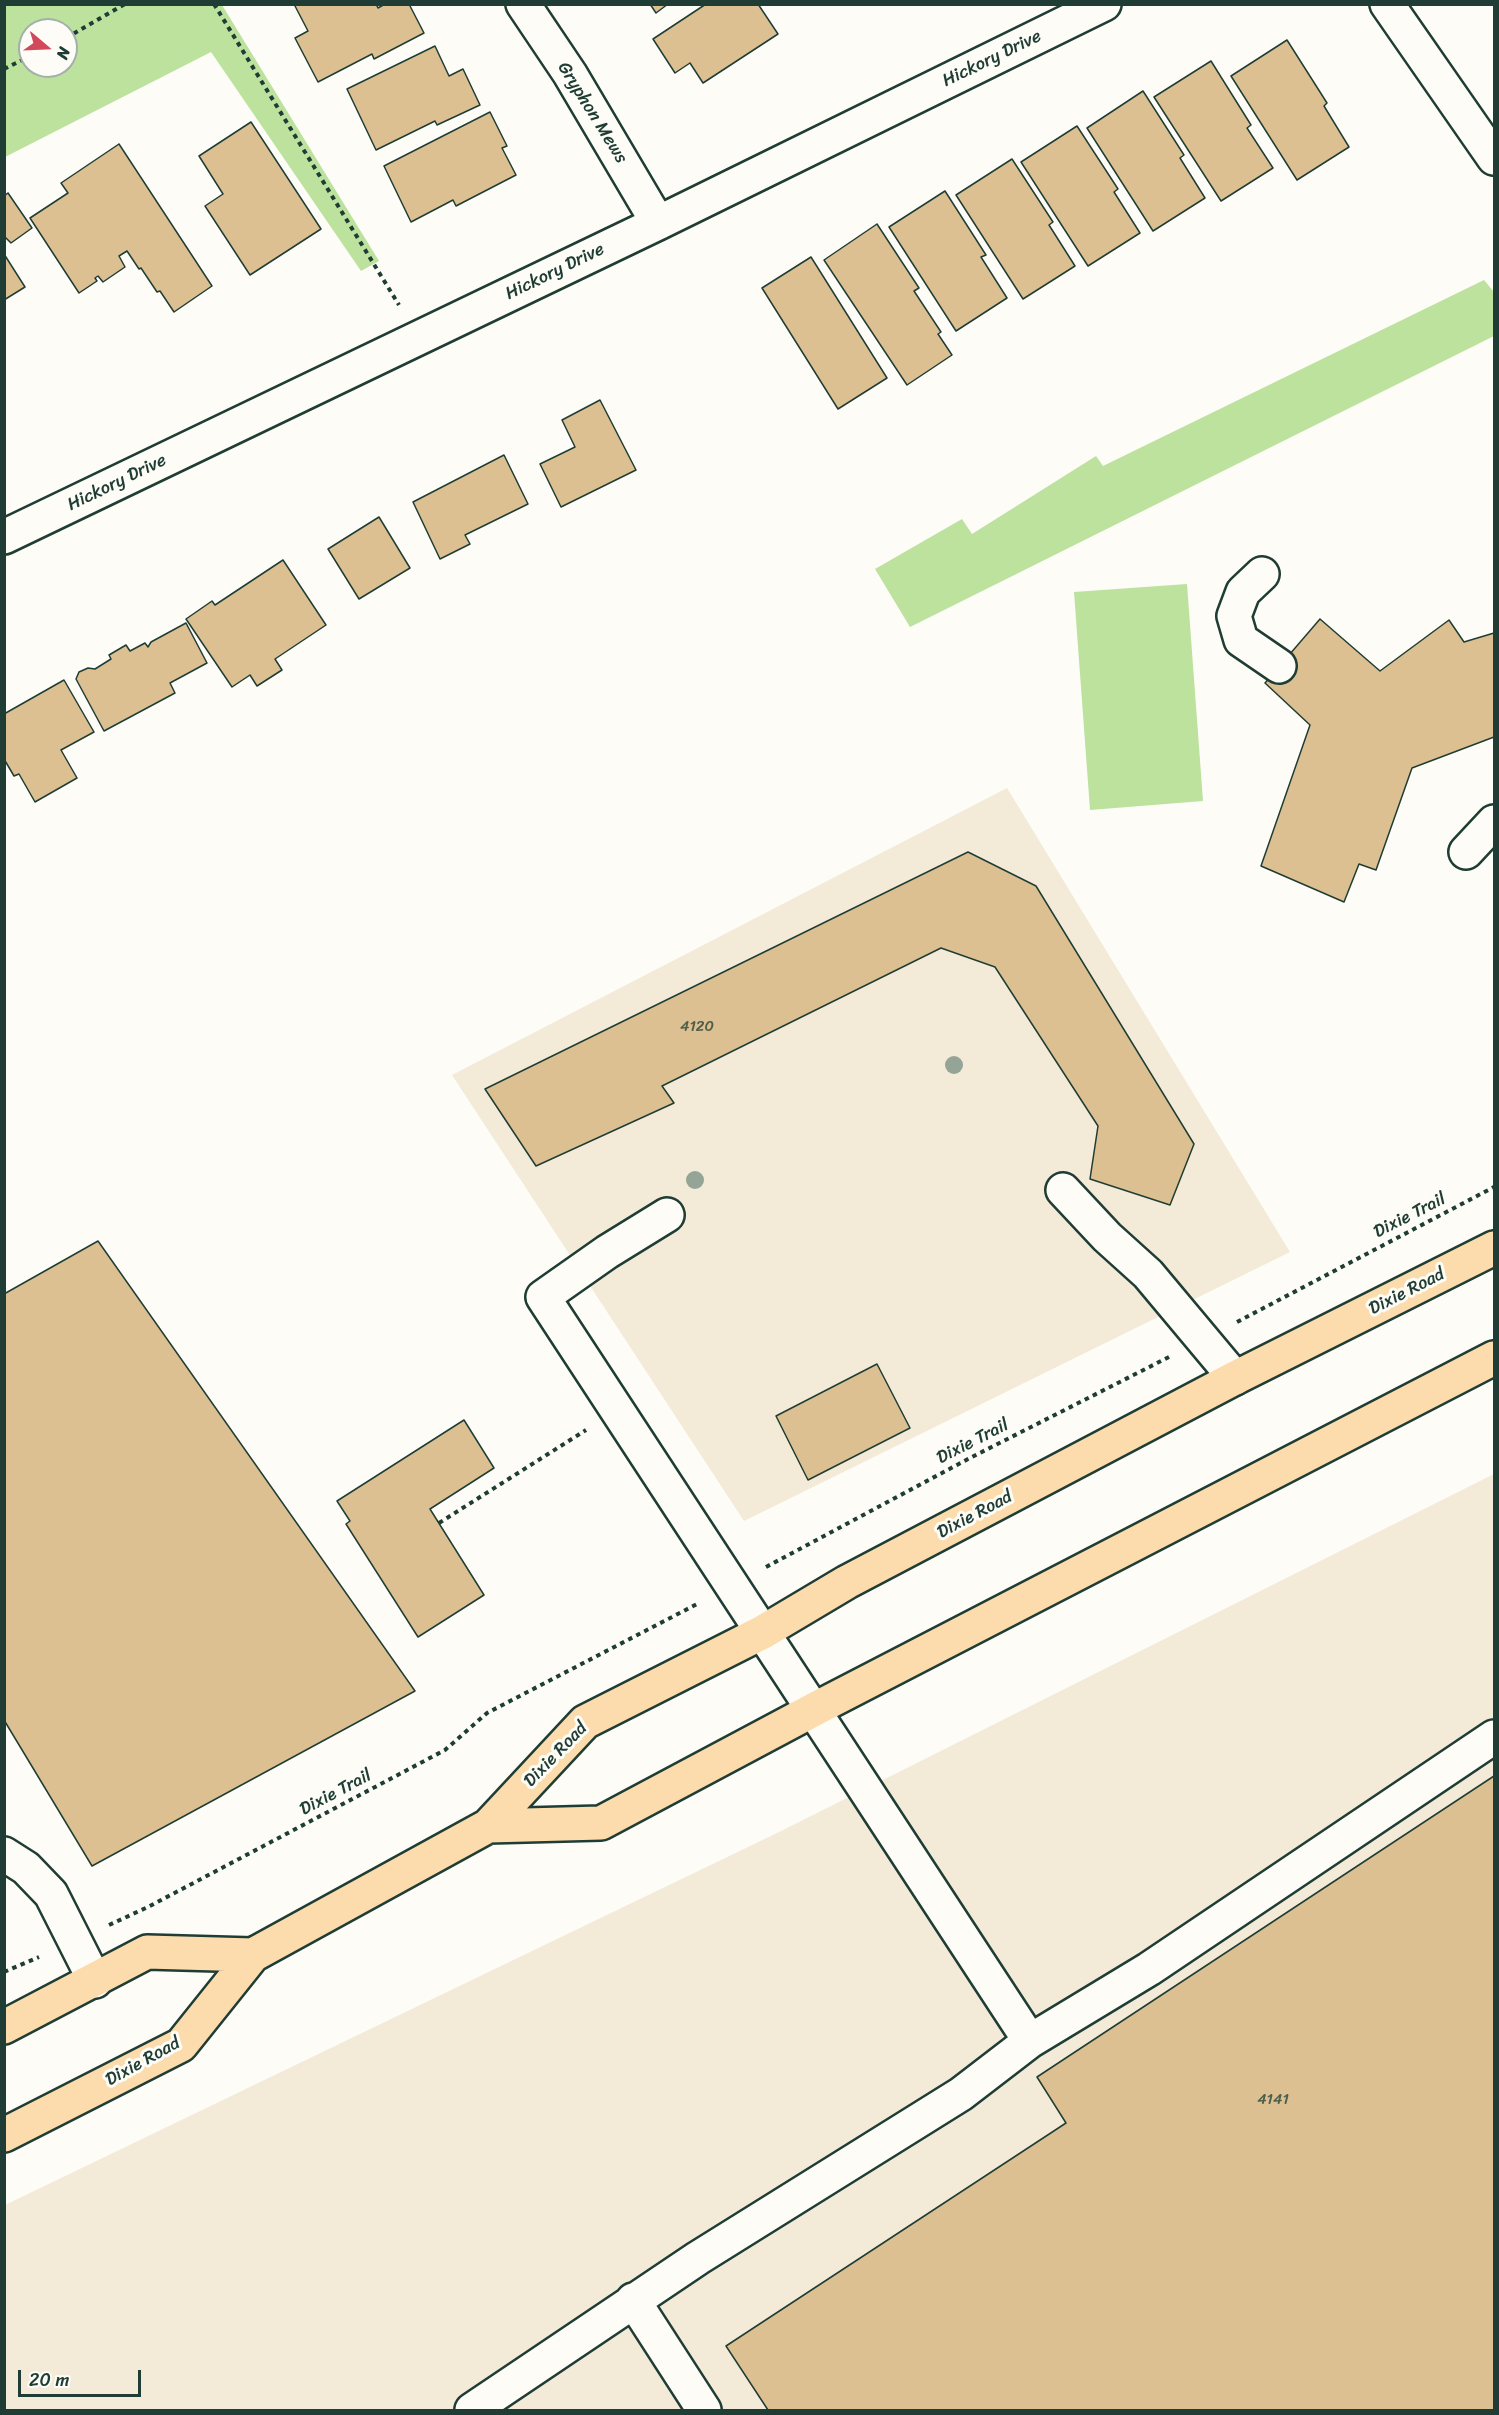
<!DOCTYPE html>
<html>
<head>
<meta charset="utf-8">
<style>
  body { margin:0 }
  #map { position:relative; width:1499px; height:2415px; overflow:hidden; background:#fdfcf7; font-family:Sriracha,sans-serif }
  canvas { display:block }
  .frame { position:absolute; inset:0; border:6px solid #1f3d34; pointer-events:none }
  .north { position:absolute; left:18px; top:18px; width:60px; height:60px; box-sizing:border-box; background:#fdfcf7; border:2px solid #a4b0a9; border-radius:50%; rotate:109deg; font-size:16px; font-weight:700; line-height:24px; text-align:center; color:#1f3d34 }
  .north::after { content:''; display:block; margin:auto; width:21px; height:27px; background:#d1495b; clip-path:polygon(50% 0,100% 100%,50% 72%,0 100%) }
  .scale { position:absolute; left:18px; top:2370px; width:123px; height:27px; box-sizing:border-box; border:3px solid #1f3d34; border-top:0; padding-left:8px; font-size:18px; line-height:21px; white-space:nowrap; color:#1f3d34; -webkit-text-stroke:4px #fdfcf7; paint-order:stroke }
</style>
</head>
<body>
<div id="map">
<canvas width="1499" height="2415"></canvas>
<div class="frame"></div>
<div class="north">N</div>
<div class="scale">20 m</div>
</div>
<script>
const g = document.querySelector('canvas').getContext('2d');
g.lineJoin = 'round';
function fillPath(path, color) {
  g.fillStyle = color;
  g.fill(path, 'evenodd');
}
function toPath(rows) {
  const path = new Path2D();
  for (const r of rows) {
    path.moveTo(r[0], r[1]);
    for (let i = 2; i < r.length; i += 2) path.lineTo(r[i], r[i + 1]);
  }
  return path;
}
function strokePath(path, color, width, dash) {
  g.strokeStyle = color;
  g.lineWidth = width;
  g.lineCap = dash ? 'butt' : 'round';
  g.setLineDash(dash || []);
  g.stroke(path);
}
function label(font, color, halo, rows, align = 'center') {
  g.font = font + ' Sriracha,sans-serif';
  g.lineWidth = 6;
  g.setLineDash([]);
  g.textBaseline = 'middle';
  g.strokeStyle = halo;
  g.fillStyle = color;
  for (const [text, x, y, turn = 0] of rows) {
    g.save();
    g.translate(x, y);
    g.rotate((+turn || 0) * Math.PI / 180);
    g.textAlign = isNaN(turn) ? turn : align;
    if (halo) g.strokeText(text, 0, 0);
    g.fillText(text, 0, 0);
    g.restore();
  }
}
const built = toPath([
  [1007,788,1290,1252,744,1521,452,1075],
  [1494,1474,1494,2410,5,2410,5,2205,775,1834]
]);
const green = toPath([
  [5,4,222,5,379,261,361,271,211,52,5,157],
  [30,30,66,30,66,66,30,66],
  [1484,280,1494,292,1494,336,910,627,875,569,962,519,972,534,1096,456,1103,466],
  [1187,584,1203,801,1090,810,1074,592]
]);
const building = toPath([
  [298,4,376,4,378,8,385,4,409,4,424,33,374,59,372,54,318,82,295,38,308,31,295,6,298,4],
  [650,4,668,4,656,13,650,4],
  [706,4,758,4,778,34,703,83,690,63,675,73,653,39,706,4],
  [1287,40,1327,103,1324,106,1349,147,1297,180,1231,76,1287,40],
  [435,46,449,76,463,69,480,105,437,125,435,121,376,150,347,89,435,46],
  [1211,61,1251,125,1247,128,1273,168,1221,201,1154,97,1211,61],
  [1143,91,1184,155,1180,158,1205,198,1153,231,1087,128,1143,91],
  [490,112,507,146,502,148,516,175,456,206,453,200,411,222,384,166,490,112],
  [251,122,321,229,250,275,205,206,223,194,199,156,251,122],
  [1077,126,1118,189,1114,192,1140,233,1088,266,1021,162,1077,126],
  [119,144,212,286,174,312,160,291,157,292,141,268,139,269,127,251,119,256,125,267,103,282,98,276,95,278,97,281,79,293,30,218,68,193,61,183,119,144],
  [1012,159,1053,222,1049,225,1075,266,1023,299,956,195,1012,159],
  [945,191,986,255,981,257,1007,298,956,331,889,227,945,191],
  [8,193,32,228,11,243,4,236,4,196,8,193],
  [877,224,919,288,914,291,941,332,938,334,952,355,907,385,824,260,877,224],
  [4,254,25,287,4,300,4,254],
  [811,257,887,378,838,409,762,288,811,257],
  [600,400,636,470,561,507,540,464,575,447,562,420,600,400],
  [504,455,528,504,465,535,470,544,440,559,413,502,504,455],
  [379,517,410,568,359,599,328,549,379,517],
  [283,560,326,625,275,659,282,670,257,686,250,675,232,687,186,619,212,601,215,605,283,560],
  [1320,619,1380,671,1449,620,1464,642,1494,633,1494,737,1412,768,1376,870,1359,864,1344,902,1261,866,1310,725,1265,683,1320,619],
  [186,623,207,663,170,683,175,693,104,731,76,679,79,672,88,668,95,669,111,659,109,655,126,645,130,651,145,643,148,647,151,642,186,623],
  [64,680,94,732,61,750,77,778,35,802,19,774,14,776,4,759,4,714,64,680],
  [968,852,1036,886,1194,1144,1170,1205,1090,1179,1098,1126,995,967,941,948,662,1086,674,1103,536,1166,485,1089,968,852],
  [98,1241,415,1691,92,1866,4,1720,4,1294,98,1241],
  [877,1364,910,1428,808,1480,776,1416,877,1364],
  [464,1420,494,1468,430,1509,484,1595,418,1637,346,1524,350,1521,337,1501,464,1420],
  [1494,1776,1494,2410,768,2410,726,2346,1066,2123,1037,2077,1494,1776]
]);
const path = toPath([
  [214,4,399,305],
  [66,38,125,4],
  [4,69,30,56],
  [1237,1322,1494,1187],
  [439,1523,586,1430],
  [766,1567,968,1459,1169,1357],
  [109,1925,148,1907,445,1750,487,1713,699,1603],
  [4,1972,39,1957]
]);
const minor = toPath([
  [523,4,570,74,658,223],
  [1387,4,1494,158],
  [4,537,658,223,1104,4],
  [1262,574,1243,592,1234,616,1241,640,1279,666],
  [1466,852,1494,822],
  [1063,1190,1107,1237,1148,1274,1235,1378],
  [667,1215,607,1252,543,1297,1030,2041],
  [4,1854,26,1868,51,1894,95,1981],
  [633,2300,704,2410],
  [472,2410,698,2258,961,2094,1030,2041,1149,1969,1494,1737]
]);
const major = toPath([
  [488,1826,601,1823,815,1709,1494,1358],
  [4,2027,147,1952,253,1955],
  [4,2135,181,2045,253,1955,488,1826,585,1722,763,1632,847,1582,1235,1378,1494,1248]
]);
const trees = [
  [954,1065],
  [695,1180]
];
const numberNames = [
  ["4120",697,1027],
  ["4141",1273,2100]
];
const streetNames = [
  ["Hickory Drive",992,59,-26],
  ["Gryphon Mews",592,113,58],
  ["Hickory Drive",555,272,-26],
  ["Hickory Drive",117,483,-26],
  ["Dixie Trail",1410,1216,-27],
  ["Dixie Road",1407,1292,-27],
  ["Dixie Trail",973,1442,-27],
  ["Dixie Road",975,1515,-28],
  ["Dixie Road",556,1755,-46],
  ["Dixie Trail",336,1793,-28],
  ["Dixie Road",143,2062,-29]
];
fillPath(built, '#f3ead8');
fillPath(green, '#bce29e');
fillPath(building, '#ddc091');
strokePath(building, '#1f3d34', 1.5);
strokePath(minor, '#1f3d34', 38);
strokePath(major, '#1f3d34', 38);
strokePath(path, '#1f3d34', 4, [4.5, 4.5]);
strokePath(minor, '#fdfcf7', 33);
strokePath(major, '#fcdcac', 33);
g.fillStyle = '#94a597';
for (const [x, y] of trees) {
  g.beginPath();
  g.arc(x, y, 9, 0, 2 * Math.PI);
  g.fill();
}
label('15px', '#4e5e4b', null, numberNames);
label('18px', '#1f3d34', '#fdfcf7', streetNames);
</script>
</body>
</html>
